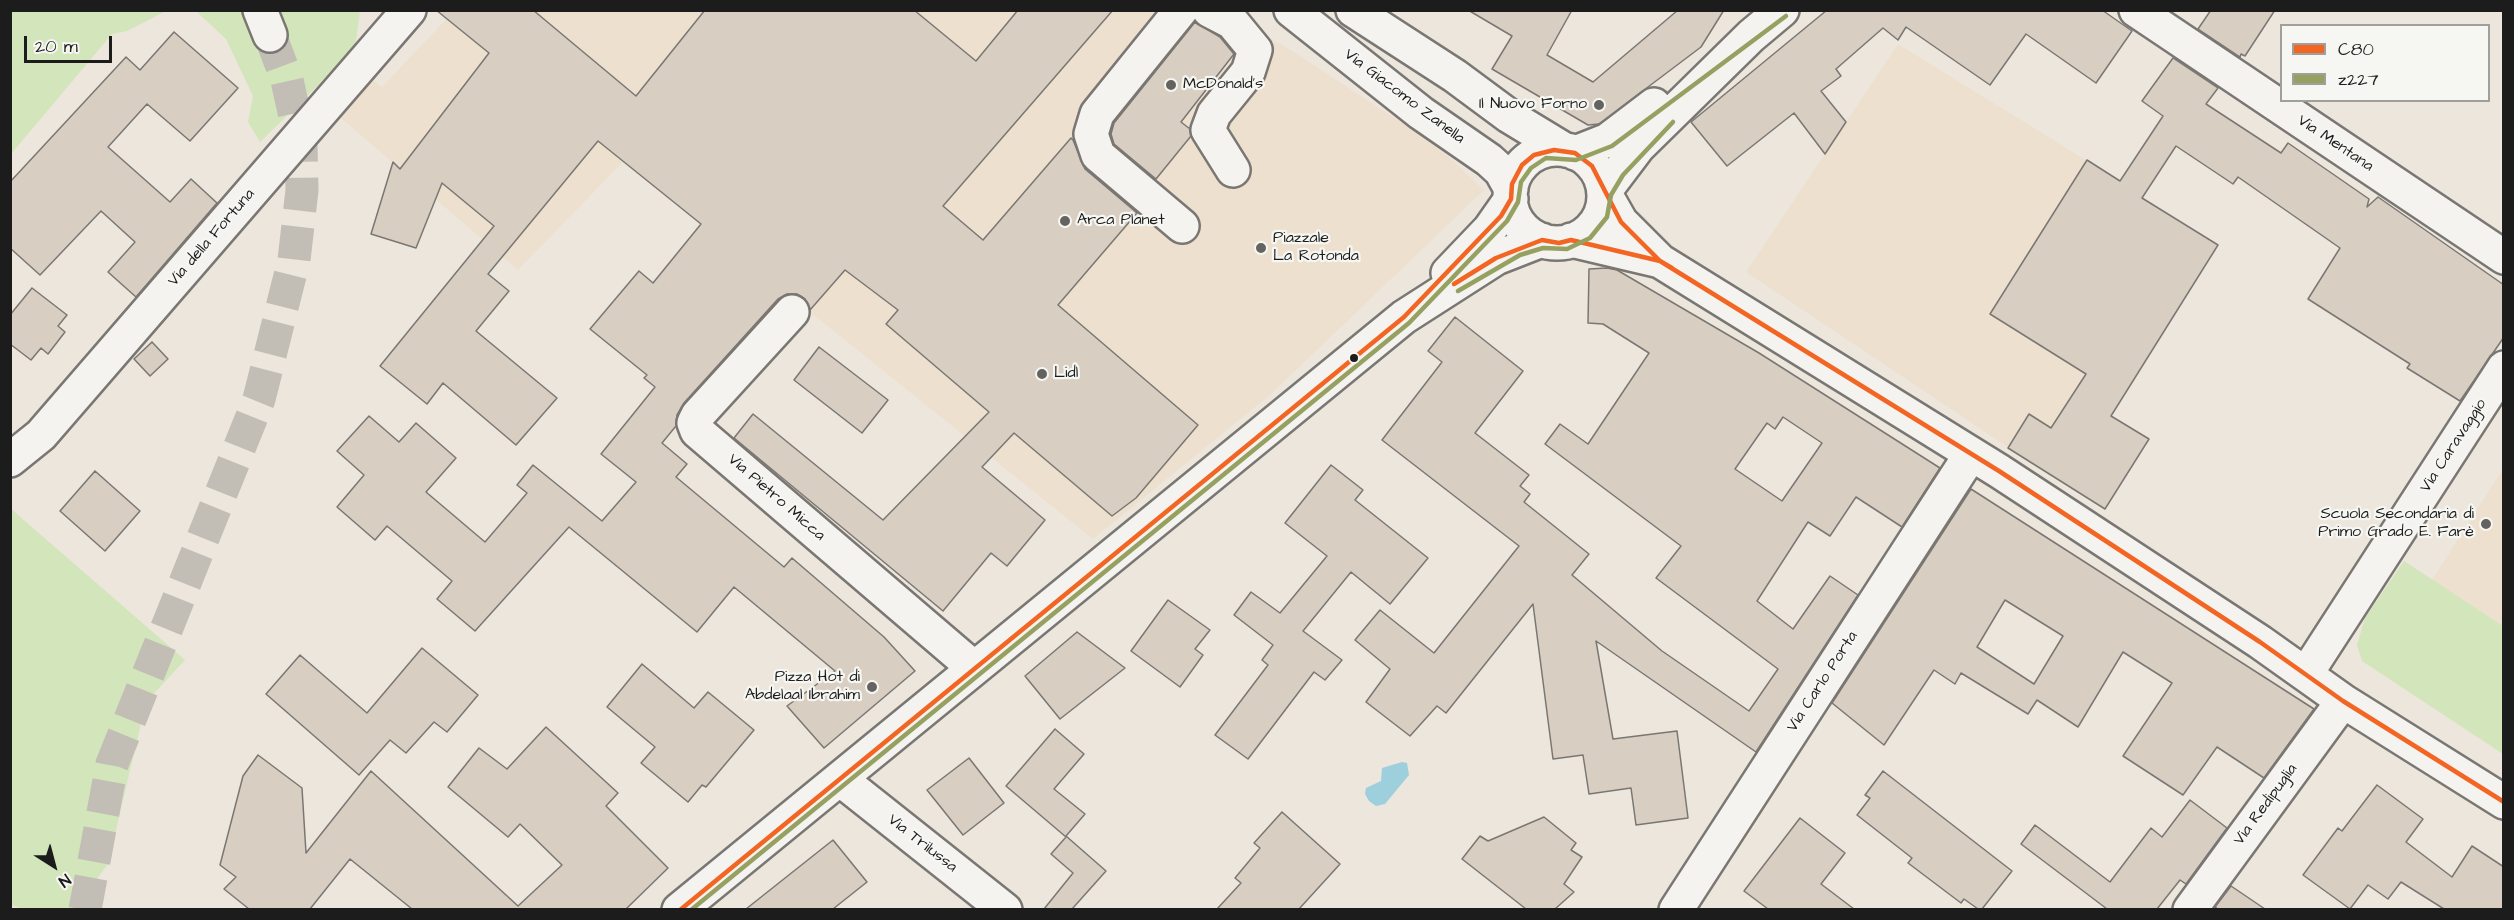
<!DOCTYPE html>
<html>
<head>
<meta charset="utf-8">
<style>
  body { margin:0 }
  #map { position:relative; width:2514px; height:920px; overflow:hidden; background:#ece6dd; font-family:"Architects Daughter",sans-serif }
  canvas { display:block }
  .frame { position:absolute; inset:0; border:12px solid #1c1c1c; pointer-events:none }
  .legend { position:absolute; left:2280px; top:24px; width:210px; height:78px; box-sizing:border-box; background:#f6f6f2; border:2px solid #9f9f9c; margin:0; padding:8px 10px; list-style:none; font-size:18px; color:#1c1c1c }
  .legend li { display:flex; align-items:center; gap:12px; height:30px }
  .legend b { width:30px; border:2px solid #9f9f9c }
  .north { position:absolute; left:24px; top:836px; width:60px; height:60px; -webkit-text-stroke:4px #f6f6f2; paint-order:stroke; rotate:144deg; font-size:16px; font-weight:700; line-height:24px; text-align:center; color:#1c1c1c }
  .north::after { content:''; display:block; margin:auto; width:21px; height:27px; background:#1c1c1c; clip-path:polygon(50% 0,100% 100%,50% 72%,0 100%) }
  .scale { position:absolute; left:24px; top:36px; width:88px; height:27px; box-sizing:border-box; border:3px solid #1c1c1c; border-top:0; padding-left:8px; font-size:18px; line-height:21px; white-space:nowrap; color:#1c1c1c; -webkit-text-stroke:4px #f6f6f2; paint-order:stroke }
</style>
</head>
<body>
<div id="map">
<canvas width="2514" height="920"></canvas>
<div class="frame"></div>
<ul class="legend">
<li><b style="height:8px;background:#f26522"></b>C80</li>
<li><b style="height:8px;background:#96a161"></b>z227</li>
</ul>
<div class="north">N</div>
<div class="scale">20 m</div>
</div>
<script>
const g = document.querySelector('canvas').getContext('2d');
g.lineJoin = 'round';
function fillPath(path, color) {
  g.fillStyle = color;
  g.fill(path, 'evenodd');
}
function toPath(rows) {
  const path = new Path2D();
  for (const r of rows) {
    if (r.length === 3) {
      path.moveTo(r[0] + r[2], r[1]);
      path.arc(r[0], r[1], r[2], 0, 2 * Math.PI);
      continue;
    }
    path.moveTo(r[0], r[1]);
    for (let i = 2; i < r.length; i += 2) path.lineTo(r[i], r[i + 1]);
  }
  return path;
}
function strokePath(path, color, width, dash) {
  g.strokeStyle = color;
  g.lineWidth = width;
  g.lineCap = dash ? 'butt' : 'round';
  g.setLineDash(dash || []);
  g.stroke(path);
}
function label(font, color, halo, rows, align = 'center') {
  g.font = font + ' "Architects Daughter",sans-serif';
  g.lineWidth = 4.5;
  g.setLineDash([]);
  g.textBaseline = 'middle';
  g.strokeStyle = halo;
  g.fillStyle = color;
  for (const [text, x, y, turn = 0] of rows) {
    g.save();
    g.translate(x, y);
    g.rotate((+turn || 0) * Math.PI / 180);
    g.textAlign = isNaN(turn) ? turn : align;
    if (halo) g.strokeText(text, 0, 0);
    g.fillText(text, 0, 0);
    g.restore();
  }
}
const built = toPath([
  [454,11,1225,11,1297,54,1419,134,1449,157,1484,190,1271,394,1093,539,623,162,518,270,335,113,367,75,382,87],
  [1898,44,2110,175,2181,223,2030,462,1746,272],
  [2503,469,2503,626,2432,580]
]);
const green = toPath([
  [11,10,166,10,166,11,127,31,112,34,11,154],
  [196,11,360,11,355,49,260,142,248,122,253,96,226,39],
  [10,508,185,660,146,702,108,864,74,909,22,909,11,904],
  [2404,561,2503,626,2503,754,2362,661,2357,645,2365,618]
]);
const water = toPath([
  [1402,762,1407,763,1409,775,1385,804,1376,806,1369,801,1365,794,1366,788,1381,781,1382,768]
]);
const building = toPath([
  [436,10,533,10,636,96,705,10,914,10,976,61,1018,10,1113,10,943,206,983,240,1071,138,1073,140,1085,169,1137,213,1058,305,1198,425,1136,498,1112,516,1014,433,982,467,1045,520,1007,566,991,553,943,611,734,438,753,414,883,520,989,412,886,324,898,310,845,270,810,310,805,299,797,294,787,294,778,299,684,403,677,415,676,426,662,443,687,464,676,477,784,567,792,558,884,637,915,671,824,748,787,706,835,671,734,587,697,632,569,527,475,631,437,599,452,581,387,526,375,540,337,507,364,475,337,451,369,416,399,442,416,423,456,458,426,492,485,542,527,493,517,485,533,465,602,521,636,482,601,454,655,387,644,378,647,375,590,329,639,271,653,283,701,224,598,141,488,274,509,291,476,331,557,398,516,445,443,383,427,404,380,366,494,226,442,183,416,248,371,234,393,162,400,169,489,53,436,10],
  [1468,10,1572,10,1547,55,1593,82,1678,10,1724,10,1701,47,1599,124,1588,125,1492,69,1512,36,1468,10],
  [1827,10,2102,10,2132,31,2096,83,2026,34,1990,85,1906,27,1898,40,1883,28,1836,69,1841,76,1821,91,1846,122,1825,154,1794,113,1727,166,1691,122,1827,10],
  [2211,10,2275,10,2245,56,2241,54,2240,57,2198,29,2211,10],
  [1195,22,1220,37,1234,54,1181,122,1190,129,1191,136,1156,179,1114,144,1111,134,1114,123,1195,22],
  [174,32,238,88,190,141,147,104,108,147,170,202,191,179,217,203,136,297,108,272,135,242,101,211,40,275,10,248,10,182,126,57,140,70,174,32],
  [2173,58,2218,88,2206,104,2281,153,2288,143,2369,199,2367,207,2378,197,2504,285,2504,337,2460,401,2407,368,2410,364,2308,299,2340,248,2238,177,2233,184,2176,146,2142,198,2218,245,2111,416,2149,439,2105,509,2008,448,2029,414,2051,428,2086,374,1990,314,2087,160,2120,181,2163,116,2142,101,2173,58],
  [1607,268,1617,270,1759,353,1940,468,1902,527,1856,497,1830,536,1808,522,1757,601,1793,629,1830,576,1858,595,1756,752,1596,641,1613,739,1677,731,1688,818,1636,825,1631,788,1589,794,1583,755,1553,759,1533,604,1446,713,1437,706,1410,736,1366,702,1390,669,1355,640,1380,610,1434,653,1519,546,1382,440,1442,362,1428,351,1455,317,1523,371,1475,433,1529,475,1520,486,1530,494,1524,502,1589,554,1572,575,1662,651,1749,711,1778,669,1656,578,1681,546,1545,444,1560,424,1588,444,1649,353,1603,324,1588,323,1589,269,1607,268],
  [1783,417,1822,443,1782,501,1735,469,1767,423,1775,429,1783,417],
  [32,288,67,315,58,326,65,332,48,354,41,348,31,360,10,344,10,315,32,288],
  [152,342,168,359,150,376,134,359,152,342],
  [819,347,888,400,862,433,794,380,819,347],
  [1331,465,1363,490,1355,500,1428,558,1390,604,1351,572,1303,631,1342,660,1325,680,1314,672,1248,759,1215,735,1268,665,1262,660,1273,645,1234,615,1251,592,1280,613,1327,556,1285,523,1331,465],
  [95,471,140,511,105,551,60,511,95,471],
  [1971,489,2314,709,2264,778,2217,747,2183,795,2123,756,2172,683,2123,652,2078,727,2037,700,2028,714,1961,673,1955,684,1934,670,1884,745,1832,703,1971,489],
  [2005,600,2063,636,2034,684,1977,647,2005,600],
  [1168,600,1210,630,1195,649,1203,655,1180,687,1131,651,1168,600],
  [1077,632,1125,668,1060,719,1025,676,1077,632],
  [422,648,478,695,447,732,434,722,406,753,390,740,359,775,266,694,300,655,367,713,422,648],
  [642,664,694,708,708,692,754,730,706,787,702,785,688,802,641,763,655,747,607,707,642,664],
  [546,727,618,793,606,806,668,868,626,909,412,909,350,859,310,909,249,909,224,889,236,877,220,865,243,776,258,755,302,788,306,853,371,771,518,906,562,865,520,824,508,837,448,787,479,748,507,769,546,727],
  [1055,729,1084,754,1054,789,1085,814,1066,836,1106,871,1072,909,1044,909,1073,873,1051,854,1066,837,1006,786,1055,729],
  [969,758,1004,803,963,835,927,790,969,758],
  [1883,771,2012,871,1982,909,1978,909,1964,899,1961,903,1908,863,1912,858,1857,815,1870,798,1865,795,1883,771],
  [2377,785,2423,819,2406,842,2452,877,2472,846,2504,867,2504,909,2444,909,2401,882,2388,899,2368,885,2350,909,2303,875,2338,828,2342,831,2377,785],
  [2190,800,2227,828,2186,884,2180,880,2157,909,2107,909,2021,844,2035,825,2110,882,2151,828,2162,837,2190,800],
  [1282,812,1340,864,1299,909,1217,909,1241,883,1235,878,1260,848,1254,843,1282,812],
  [1544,817,1576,843,1571,850,1582,857,1564,884,1574,892,1555,909,1526,909,1462,859,1480,836,1488,841,1544,817],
  [1800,818,1845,853,1821,884,1854,909,1768,909,1744,891,1800,818],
  [833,840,867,882,833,909,746,909,833,840],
  [2231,886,2265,909,2218,909,2215,907,2231,886]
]);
const majorTunnel = toPath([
  [85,910,112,764,259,399,294,260,302,190,301,144,287,80,270,35]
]);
const minor = toPath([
  [1181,10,1097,114,1091,134,1098,155,1182,226],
  [1209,10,1232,22,1255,50,1248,72,1214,114,1208,130,1233,170],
  [1291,10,1421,113,1489,160,1501,171,1511,189],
  [1353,10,1455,76,1509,116,1565,150],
  [2136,10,2504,257],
  [1557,196,47],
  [1575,153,1608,140,1654,105],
  [1604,192,1621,222,1660,261,1999,471,2260,642,2343,701,2504,802],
  [1604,192,1638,147,1751,36,1782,10],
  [1571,240,1660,261],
  [1448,273,1490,229,1511,199],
  [792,312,698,415,694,423,697,431,974,668],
  [10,460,41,435,409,10],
  [2306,674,2504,368],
  [840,779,1005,910],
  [679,910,1404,317,1496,258,1542,240],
  [1676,910,1971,454],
  [2190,910,2343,701]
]);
const major = toPath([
  [260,10,270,35]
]);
const bus1 = toPath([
  [1454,284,1496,258,1542,240,1559,243,1571,240,1660,261,1672,268],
  [680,910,1404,317,1501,216,1511,199,1512,184,1522,165,1534,155,1554,150,1575,153,1592,166,1621,222,1660,261,1999,471,2260,642,2343,701,2504,802]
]);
const bus2 = toPath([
  [1458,291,1520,255,1543,248,1567,249,1590,238,1607,217,1611,195,1623,175,1673,122],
  [691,910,1409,323,1507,221,1518,202,1521,182,1531,168,1546,158,1576,160,1612,146,1786,16]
]);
const markers = [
  [1171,85,6,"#656360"],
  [1599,105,6,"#656360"],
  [1065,221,6,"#656360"],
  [1261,248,6,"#656360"],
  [1354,358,5,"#1c1c1c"],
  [1042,374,6,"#656360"],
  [2486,524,6,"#656360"],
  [872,687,6,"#656360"]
];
const poiNames = [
  ["McDonald's",1183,85],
  ["Il Nuovo Forno",1587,105,"right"],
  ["Arca Planet",1077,221],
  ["Piazzale",1273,239],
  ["La Rotonda",1273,257],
  ["Lidl",1054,374],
  ["Scuola Secondaria di",2474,515,"right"],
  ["Primo Grado E. Farè",2474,533,"right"],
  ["Pizza Hot di",860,678,"right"],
  ["Abdelaal Ibrahim",860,696,"right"]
];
const streetNames = [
  ["Via Giacomo Zanella",1404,97,37],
  ["Via Mentana",2335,144,34],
  ["Via della Fortuna",212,238,-49],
  ["Via Caravaggio",2454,446,-57],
  ["Via Pietro Micca",776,498,41],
  ["Via Carlo Porta",1823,682,-57],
  ["Via Redipuglia",2266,805,-54],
  ["Via Trilussa",922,844,38]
];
fillPath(built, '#eee0cf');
fillPath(green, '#d2e5bb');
fillPath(water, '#9ecfdd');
fillPath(building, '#d8cec2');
strokePath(building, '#7a7773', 1.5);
strokePath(majorTunnel, '#c2beb6', 33, [33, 16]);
strokePath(minor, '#7a7773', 38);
strokePath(major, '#7a7773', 38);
strokePath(minor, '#f4f3f0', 33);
strokePath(major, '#f4f3f0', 33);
strokePath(bus1, '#f26522', 4.5);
strokePath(bus2, '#96a161', 4.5);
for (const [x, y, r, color] of markers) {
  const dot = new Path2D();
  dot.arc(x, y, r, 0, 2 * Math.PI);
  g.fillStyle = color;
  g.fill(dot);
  strokePath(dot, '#f6f6f2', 2);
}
label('16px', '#1c1c1c', '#f6f6f2', poiNames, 'left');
label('16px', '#1c1c1c', '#f6f6f2', streetNames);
</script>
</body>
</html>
